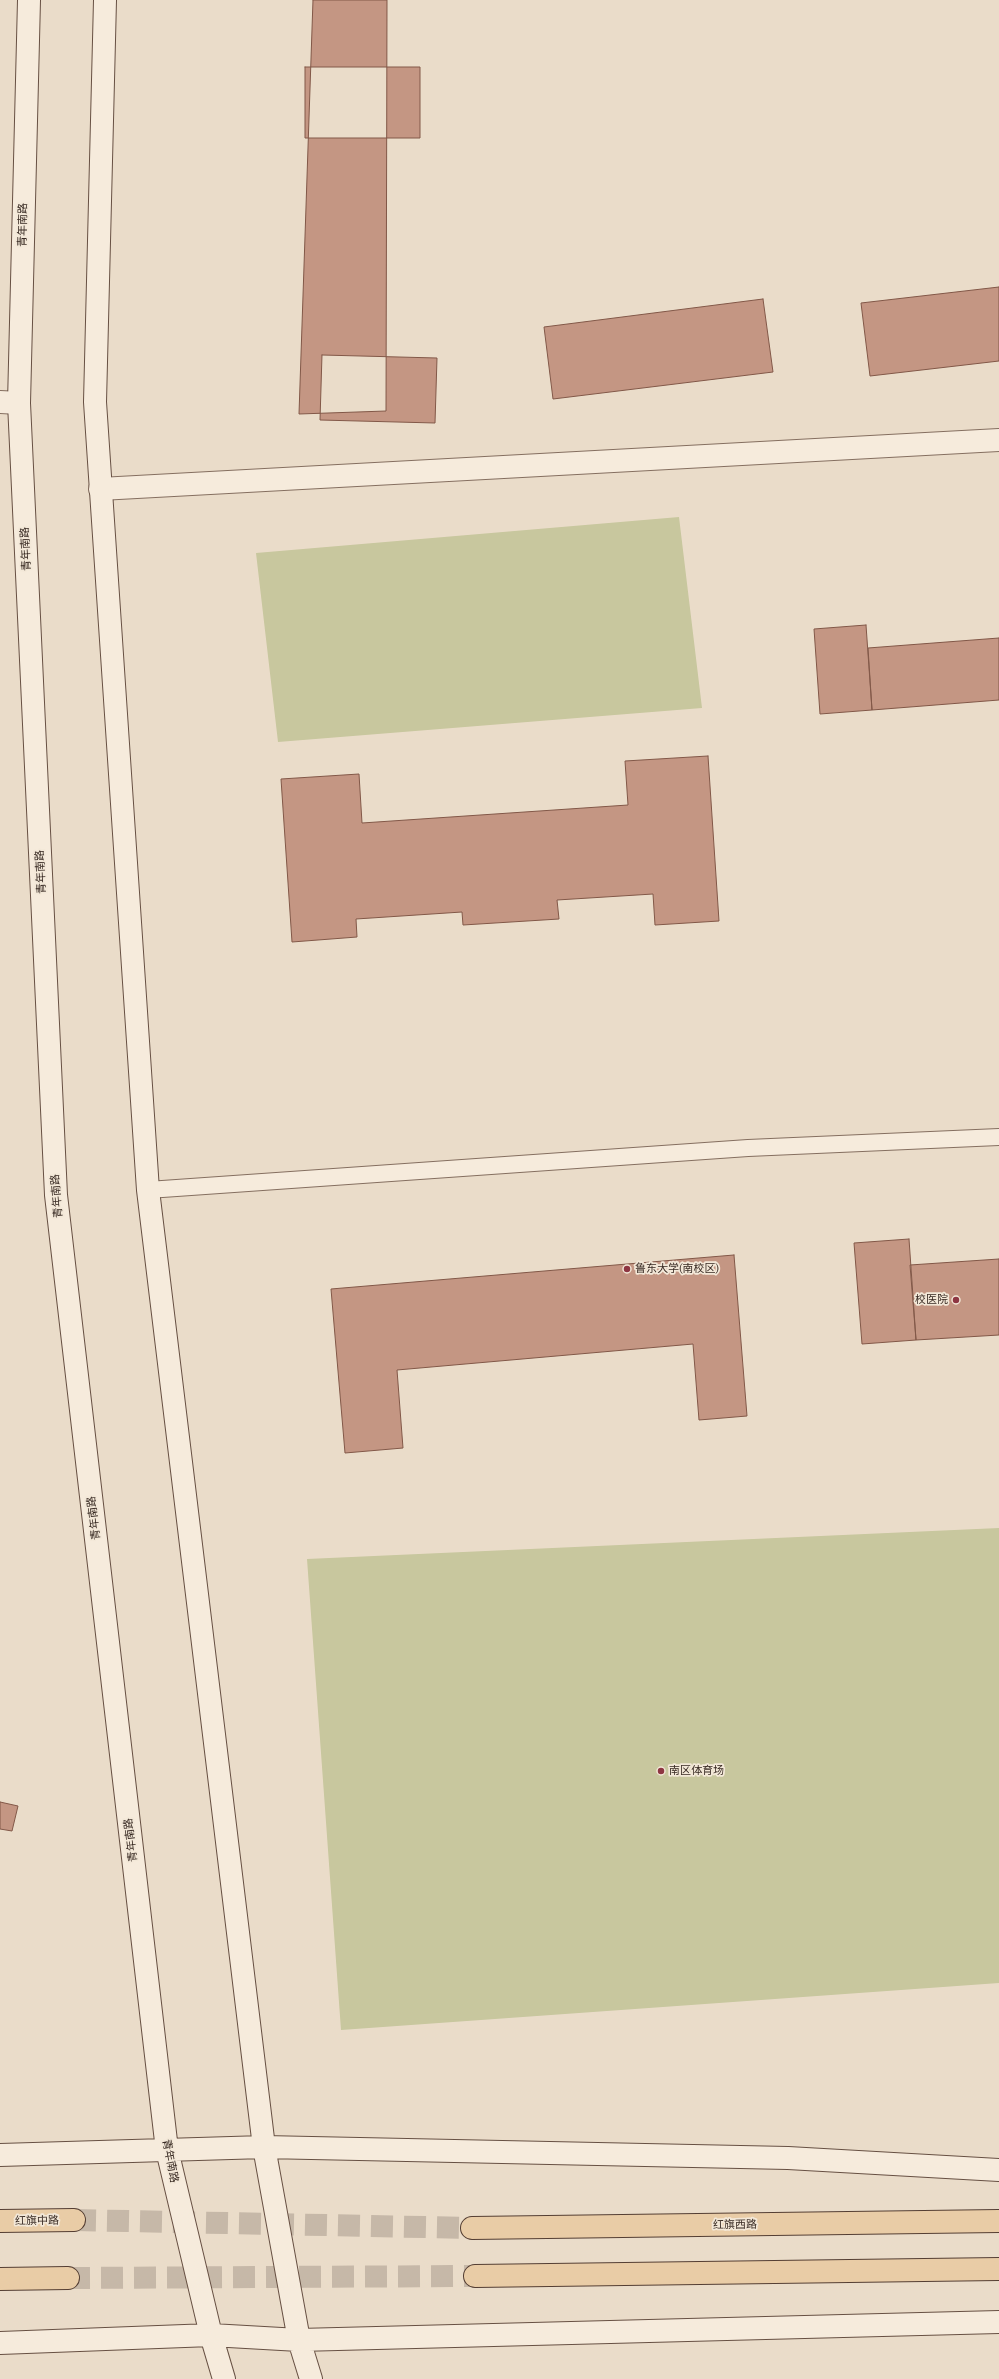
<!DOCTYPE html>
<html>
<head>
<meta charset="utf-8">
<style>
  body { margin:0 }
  canvas { display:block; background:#eadcc9 }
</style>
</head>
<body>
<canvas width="999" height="2379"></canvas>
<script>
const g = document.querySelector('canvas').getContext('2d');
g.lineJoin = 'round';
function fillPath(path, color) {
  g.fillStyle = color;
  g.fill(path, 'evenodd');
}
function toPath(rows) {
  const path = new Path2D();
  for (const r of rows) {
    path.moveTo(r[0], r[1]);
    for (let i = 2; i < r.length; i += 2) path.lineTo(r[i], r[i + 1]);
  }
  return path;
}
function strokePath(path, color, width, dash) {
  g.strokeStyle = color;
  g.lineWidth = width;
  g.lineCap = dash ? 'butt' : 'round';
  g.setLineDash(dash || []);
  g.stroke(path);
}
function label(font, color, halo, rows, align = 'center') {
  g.font = font + ' "IBM Plex Serif","Noto Sans SC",serif';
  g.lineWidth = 3.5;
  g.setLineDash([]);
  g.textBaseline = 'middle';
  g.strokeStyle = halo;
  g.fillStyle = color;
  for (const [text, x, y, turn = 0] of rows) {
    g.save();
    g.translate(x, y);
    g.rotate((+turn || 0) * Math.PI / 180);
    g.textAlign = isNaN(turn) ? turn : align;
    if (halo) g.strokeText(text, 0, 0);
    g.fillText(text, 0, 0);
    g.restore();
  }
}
const green = toPath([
  [679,517,702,708,278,742,256,553],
  [999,1528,999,1983,341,2030,307,1559]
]);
const building = toPath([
  [313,0,387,0,386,411,299,414,313,0],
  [305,67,420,67,420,138,305,138,305,67],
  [999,287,999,361,870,376,861,303,999,287],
  [763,299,773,372,553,399,544,327,763,299],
  [322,355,437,358,435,423,320,420,322,355],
  [866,625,872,710,820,714,814,629,866,625],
  [999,638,999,700,872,710,868,648,999,638],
  [708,756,719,921,655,925,653,894,557,900,559,919,463,925,462,912,356,919,357,937,292,942,281,779,359,774,362,823,628,805,625,761,708,756],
  [909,1239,916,1340,862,1344,854,1243,909,1239],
  [734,1255,747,1416,699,1420,693,1344,397,1370,403,1448,345,1453,331,1289,734,1255],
  [999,1259,999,1335,916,1340,910,1265,999,1259],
  [0,1802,18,1806,12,1831,0,1829,0,1802]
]);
const primaryTunnel = toPath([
  [74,2220,472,2228],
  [68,2278,475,2276]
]);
const lane = toPath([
  [148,1190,748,1148,999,1137]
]);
const street = toPath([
  [0,402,19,403],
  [100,489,999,440]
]);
const secondary = toPath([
  [29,0,19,403,56,1195,167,2150,211,2335,224,2379],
  [105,0,95,402,148,1190,264,2147,299,2340,311,2379],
  [0,2155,264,2147,788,2158,999,2170],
  [0,2343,211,2335,299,2340,999,2322]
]);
const primary = toPath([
  [0,2221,74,2220],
  [472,2228,999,2221],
  [475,2276,999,2269],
  [0,2279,68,2278]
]);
const markers = [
  [627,1269,4,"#8e3642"],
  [956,1300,4,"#8e3642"],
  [661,1771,4,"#8e3642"]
];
const streetNames = [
  ["青年南路",23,225,-89],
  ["青年南路",26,549,-93],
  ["青年南路",41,872,-93],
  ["青年南路",57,1196,-95],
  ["青年南路",94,1518,-97],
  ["青年南路",131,1840,-97],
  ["青年南路",170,2161,79],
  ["红旗中路",37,2221,-1],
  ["红旗西路",735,2225,-1]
];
const poiNames = [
  ["鲁东大学(南校区)",635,1269],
  ["校医院",948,1300,"right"],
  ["南区体育场",669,1771]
];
fillPath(green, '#c8c79e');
fillPath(building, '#c49683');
strokePath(building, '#825848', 1);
strokePath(primaryTunnel, '#c6b8a8', 22, [22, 11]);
strokePath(lane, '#856f60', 18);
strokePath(street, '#856f60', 24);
strokePath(secondary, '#675043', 24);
strokePath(primary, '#543e33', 24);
strokePath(lane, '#f6ebdc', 16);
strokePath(street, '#f6ebdc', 22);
strokePath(secondary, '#f6ebdc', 22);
strokePath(primary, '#e9cca6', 22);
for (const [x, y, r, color] of markers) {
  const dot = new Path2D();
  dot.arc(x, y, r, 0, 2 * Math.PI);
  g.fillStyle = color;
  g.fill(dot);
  strokePath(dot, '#f3e8d8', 1.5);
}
label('11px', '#372922', '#f3e8d8', streetNames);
label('11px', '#372922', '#f3e8d8', poiNames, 'left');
</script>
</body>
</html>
